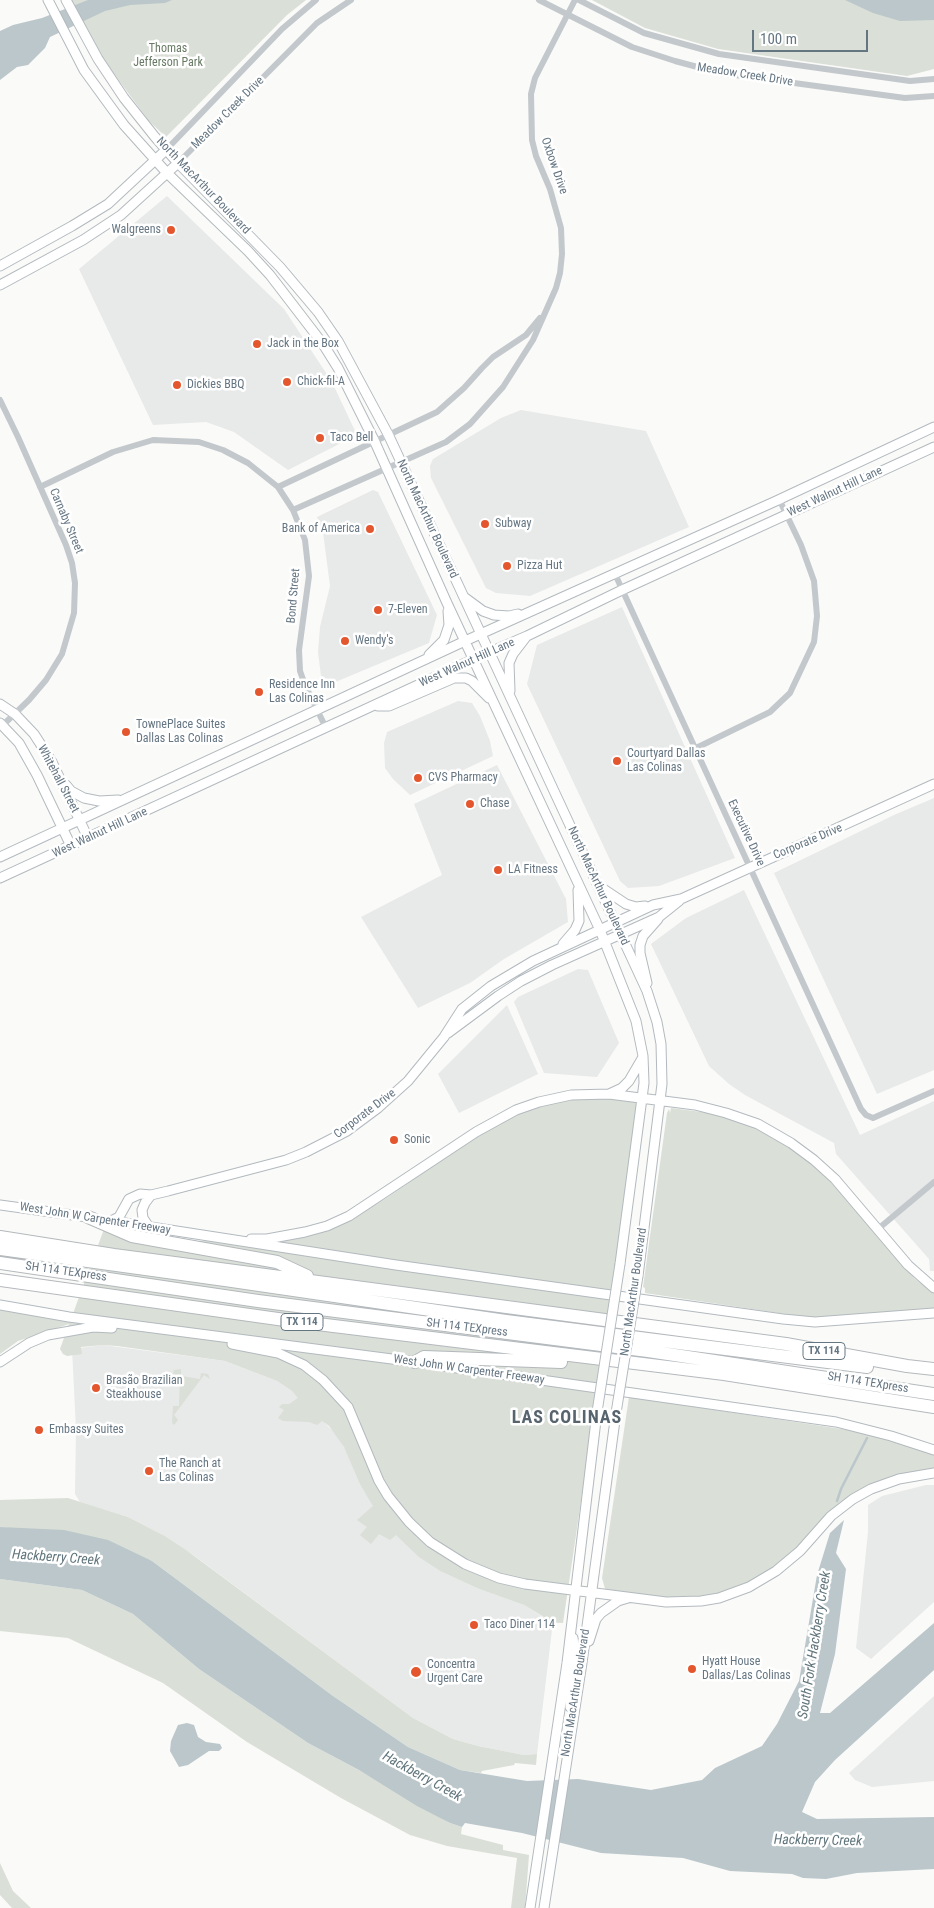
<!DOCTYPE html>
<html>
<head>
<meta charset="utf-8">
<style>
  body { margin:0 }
  #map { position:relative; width:934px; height:1908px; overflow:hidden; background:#fafaf8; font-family:"Roboto Condensed",sans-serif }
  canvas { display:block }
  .scale { position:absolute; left:752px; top:30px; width:116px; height:22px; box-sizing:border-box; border:2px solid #657683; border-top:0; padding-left:6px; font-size:15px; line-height:18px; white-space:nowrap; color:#657683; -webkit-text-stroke:4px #fff; paint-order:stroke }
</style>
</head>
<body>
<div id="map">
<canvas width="934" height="1908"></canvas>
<div class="scale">100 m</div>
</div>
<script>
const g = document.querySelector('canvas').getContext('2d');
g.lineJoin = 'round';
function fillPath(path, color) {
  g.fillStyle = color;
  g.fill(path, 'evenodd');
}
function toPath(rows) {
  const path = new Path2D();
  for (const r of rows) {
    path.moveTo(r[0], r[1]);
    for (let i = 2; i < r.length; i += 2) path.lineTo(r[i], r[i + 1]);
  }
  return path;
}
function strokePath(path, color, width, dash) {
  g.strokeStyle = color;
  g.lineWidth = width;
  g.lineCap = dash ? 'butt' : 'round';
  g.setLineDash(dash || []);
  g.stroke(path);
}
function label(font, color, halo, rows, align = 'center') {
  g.font = font + ' "Roboto Condensed",sans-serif';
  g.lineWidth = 5;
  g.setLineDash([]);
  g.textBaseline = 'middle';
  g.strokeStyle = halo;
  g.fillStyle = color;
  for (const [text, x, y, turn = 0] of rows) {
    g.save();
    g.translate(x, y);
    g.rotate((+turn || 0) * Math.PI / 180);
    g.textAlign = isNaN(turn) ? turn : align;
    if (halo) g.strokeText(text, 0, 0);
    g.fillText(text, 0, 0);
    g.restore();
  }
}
const built = toPath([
  [167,196,284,309,332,382,357,435,288,470,234,432,206,422,153,425,79,269],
  [521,410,646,431,689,527,530,596,496,593,486,588,431,478,430,466,433,459,501,418],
  [373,490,378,492,437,615,429,643,333,683,321,676,318,652,320,627,330,586,323,532,317,517],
  [622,607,735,858,659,886,628,888,620,881,527,684,537,645],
  [458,701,472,703,480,716,490,741,493,756,410,795,393,779,385,768,384,743,387,732],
  [497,765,566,899,568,922,504,959,470,983,418,1008,361,917,442,875,414,804],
  [934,798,934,1070,877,1094,774,873,894,815],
  [744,890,860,1135,934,1101,934,1271,930,1271,929,1259,836,1154,834,1143,745,1095,729,1084,709,1066,651,944,686,918],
  [578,969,588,970,619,1043,597,1077,544,1073,514,1002,518,997],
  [507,1005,538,1074,459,1113,438,1074],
  [103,1345,225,1361,277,1381,292,1391,337,1435,344,1447,442,1572,479,1589,524,1605,545,1618,543,1622,553,1622,537,1754,524,1755,478,1746,453,1739,413,1718,196,1557,165,1536,128,1517,80,1502,75,1494,76,1429,72,1349],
  [926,1485,934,1485,934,1602,871,1659,856,1648,868,1532,868,1505,882,1496],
  [934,1696,934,1781,872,1787,855,1780,849,1773]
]);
const green = toPath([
  [71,0,306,0,287,15,166,137,149,121,97,51],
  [592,0,934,0,934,69,907,76,718,49,645,28],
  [571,1096,640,1101,563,1623,542,1622,544,1617,524,1605,479,1589,442,1572,419,1557,396,1535,390,1540,379,1534,371,1544,360,1535,367,1527,357,1520,373,1506,360,1484,344,1447,329,1426,322,1421,317,1425,309,1422,283,1421,278,1418,284,1410,279,1407,282,1404,289,1404,298,1398,292,1391,277,1381,225,1361,117,1346,103,1345,81,1347,82,1354,67,1356,63,1354,60,1349,69,1324,18,1341,0,1354,0,1309,71,1319,104,1229,198,1241,292,1237,331,1228,352,1219,388,1197,502,1118],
  [671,1108,709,1113,730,1119,761,1130,803,1156,836,1186,915,1279,934,1293,934,1309,839,1317,805,1317,645,1293,645,1288,643,1287,667,1113,669,1109,670,1113],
  [181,1369,181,1376,200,1379,201,1373,208,1374,210,1379,204,1375,174,1415,178,1420,174,1425,172,1423,173,1406,179,1406,180,1375,173,1374,174,1370],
  [629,1397,855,1431,887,1440,934,1455,934,1469,913,1472,876,1483,851,1495,827,1514,802,1543,779,1565,757,1580,712,1596,687,1598,659,1597,605,1589,602,1578],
  [68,1498,128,1517,165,1536,186,1550,413,1718,453,1739,478,1746,524,1755,537,1754,536,1765,515,1763,514,1765,482,1771,481,1773,460,1770,408,1747,333,1696,152,1561,19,1529,0,1527,0,1500],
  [0,1579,82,1590,133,1614,199,1669,308,1743,359,1770,450,1823,462,1827,461,1834,503,1845,503,1850,529,1855,525,1908,511,1908,517,1858,447,1846,410,1835,341,1798,247,1742,163,1683,68,1638,0,1631],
  [0,1863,13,1891,31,1908,12,1908,0,1895]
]);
const water = toPath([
  [88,0,172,0,165,3,130,5,105,11,50,37,45,48,28,65,17,67,0,80,0,31,13,25,42,18],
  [845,0,934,0,934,20,900,21,873,13],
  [844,1520,836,1553,846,1569,835,1654,820,1713,830,1713,934,1623,934,1670,835,1760,815,1782,802,1812,817,1819,934,1817,934,1869,857,1873,826,1879,803,1878,792,1874,730,1871,683,1858,601,1853,522,1833,465,1823,462,1827,450,1823,417,1806,359,1770,308,1743,199,1669,133,1614,82,1590,0,1579,0,1527,64,1530,108,1540,152,1561,333,1696,408,1747,460,1770,527,1781,578,1779,651,1790,702,1780,715,1768,762,1746,777,1724,799,1681,817,1575,830,1533],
  [187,1723,194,1725,198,1737,206,1742,220,1744,222,1748,219,1751,209,1751,188,1765,179,1767,170,1751,171,1741,178,1725]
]);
const stream = toPath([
  [837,1501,841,1489,867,1438]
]);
const street = toPath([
  [539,0,632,47,675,61,720,73,905,98,934,96],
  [579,0,644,33,719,54,910,81,934,79],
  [167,149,282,29,316,0],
  [178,163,317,23,351,0],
  [0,400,18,437,66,545,72,563,75,583,74,613,62,654,46,680,29,700,3,725],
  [40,487,113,452,153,440,199,442,223,450,248,463,278,487,293,510,305,540,309,576,299,650,300,671,305,685,326,728],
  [278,487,437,412,464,388,482,368,493,357,526,335,540,318],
  [293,510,446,442,470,424,503,387,533,340,556,288,560,273,562,254,561,228,550,189,536,156,532,140,531,94,535,78,575,0],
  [615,574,861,1109,866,1115,873,1118,934,1091],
  [694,749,770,712,790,693,814,642,817,616,814,581,801,545,779,499],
  [878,1229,934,1182]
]);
const secondary = toPath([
  [48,0,84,70,124,125,167,173,248,251,270,275,323,344,338,368,374,440,447,603,600,930,636,1021,643,1056,644,1083,620,1264],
  [66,0,98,59,124,98,155,137,178,163,280,267,318,312,338,341,388,434,647,991,657,1022,661,1044,662,1084,638,1276],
  [0,266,72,226,108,204,167,149],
  [0,285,83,240,121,215,178,163],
  [464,597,483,611,494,615,509,616,518,614],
  [429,655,444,640,449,625,448,611],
  [510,691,509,663,513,654,526,637],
  [0,704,15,714,34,734,52,762,88,838],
  [378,706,389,706,454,678,466,678,472,681,489,698],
  [0,723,19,743,37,775,71,846],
  [66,785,71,791,84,798,99,801,118,800],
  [0,857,465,641,776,501,934,427],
  [0,878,474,659,527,636,622,590,934,447],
  [599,886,626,904,636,907,645,906],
  [563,944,575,930,579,921,578,890],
  [647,983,640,953,640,945,643,936,658,919],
  [448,1033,498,996,521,981,552,965,659,917,679,901],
  [609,1094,622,1088,629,1081,643,1057],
  [0,1205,94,1218],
  [111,1221,119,1217,129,1199,140,1194,151,1195,168,1191,286,1160,306,1152,347,1131,378,1108,408,1081,444,1037,462,1009,491,986,533,961,653,905,681,899,934,784],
  [112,1221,396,1265,783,1319,815,1322,934,1313],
  [149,1227,143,1218,142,1210,145,1203,151,1195],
  [251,1239,267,1239,305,1232,327,1226,349,1216,476,1132,516,1110,539,1102,571,1095,609,1094,695,1105,726,1113,758,1124,791,1143,814,1160,835,1179,908,1265,934,1288],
  [0,1305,69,1317,415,1362,836,1422,891,1436,934,1450],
  [232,1344,278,1353,304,1365,323,1380,348,1407,379,1481,388,1496,409,1522,430,1542,465,1564,499,1578,525,1584,666,1602,701,1601,719,1598,749,1587,776,1571,800,1551,831,1516,853,1499,871,1489,899,1479,934,1473],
  [0,1362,29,1343,48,1335,93,1327,112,1328],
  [589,1641,596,1619,601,1613,618,1601,628,1598],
  [570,1707,571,1680,575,1650,573,1638],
  [530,1908,567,1663,597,1412],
  [544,1908,582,1663,616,1413]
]);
const highway = toPath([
  [88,1217,132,1236,277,1262,307,1276],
  [0,1237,114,1255,786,1344,907,1366,934,1369],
  [0,1249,225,1280,506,1321,867,1367],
  [0,1263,258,1301,648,1351,934,1394],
  [0,1280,285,1320,724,1374,934,1407],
  [415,1362,424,1357,561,1362]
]);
const secondaryBridge = toPath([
  [597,1412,620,1264],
  [616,1413,638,1276]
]);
const markers = [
  [171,230,5,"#e4572e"],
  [257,344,5,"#e4572e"],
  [287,382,5,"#e4572e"],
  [177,385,5,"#e4572e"],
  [320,438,5,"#e4572e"],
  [485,524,5,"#e4572e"],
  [370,529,5,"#e4572e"],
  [507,566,5,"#e4572e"],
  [378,610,5,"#e4572e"],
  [345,641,5,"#e4572e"],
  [259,692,5,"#e4572e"],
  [126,732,5,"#e4572e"],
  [617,761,5,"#e4572e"],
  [418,778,5,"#e4572e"],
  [470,804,5,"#e4572e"],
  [498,870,5,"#e4572e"],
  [394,1140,5,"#e4572e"],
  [96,1388,5,"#e4572e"],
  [39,1430,5,"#e4572e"],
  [149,1471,5,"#e4572e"],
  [474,1625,5,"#e4572e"],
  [692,1669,5,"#e4572e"],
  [416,1672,6,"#e4572e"]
];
const shields = [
  [302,1322,42],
  [824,1351,42]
];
const shieldNames = [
  ["TX 114",302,1322],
  ["TX 114",824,1351]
];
const parkNames = [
  ["Thomas",168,49],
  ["Jefferson Park",168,63]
];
const streetNames = [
  ["Meadow Creek Drive",745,75,9],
  ["Meadow Creek Drive",228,113,-45],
  ["Oxbow Drive",554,166,71],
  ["North MacArthur Boulevard",203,186,46],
  ["West Walnut Hill Lane",835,492,-25],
  ["North MacArthur Boulevard",427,519,65],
  ["Carnaby Street",66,521,67],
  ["Bond Street",294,596,-85],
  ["West Walnut Hill Lane",467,663,-24],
  ["Whitehall Street",58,779,62],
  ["West Walnut Hill Lane",100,833,-25],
  ["Executive Drive",746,833,65],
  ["Corporate Drive",808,842,-23],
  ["North MacArthur Boulevard",598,886,65],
  ["Corporate Drive",365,1114,-37],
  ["West John W Carpenter Freeway",95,1219,9],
  ["SH 114 TEXpress",66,1272,8],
  ["North MacArthur Boulevard",634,1292,-82],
  ["SH 114 TEXpress",467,1328,7],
  ["West John W Carpenter Freeway",469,1370,8],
  ["SH 114 TEXpress",868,1383,9],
  ["North MacArthur Boulevard",576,1693,-81]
];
const poiNames = [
  ["Walgreens",161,230,"right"],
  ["Jack in the Box",267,344],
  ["Chick-fil-A",297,382],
  ["Dickies BBQ",187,385],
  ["Taco Bell",330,438],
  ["Subway",495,524],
  ["Bank of America",360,529,"right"],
  ["Pizza Hut",517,566],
  ["7-Eleven",388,610],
  ["Wendy's",355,641],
  ["Residence Inn",269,685],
  ["Las Colinas",269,699],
  ["TownePlace Suites",136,725],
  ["Dallas Las Colinas",136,739],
  ["Courtyard Dallas",627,754],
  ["Las Colinas",627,768],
  ["CVS Pharmacy",428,778],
  ["Chase",480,804],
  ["LA Fitness",508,870],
  ["Sonic",404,1140],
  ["Brasão Brazilian",106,1381],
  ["Steakhouse",106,1395],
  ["Embassy Suites",49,1430],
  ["The Ranch at",159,1464],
  ["Las Colinas",159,1478],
  ["Taco Diner 114",484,1625],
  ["Hyatt House",702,1662],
  ["Dallas/Las Colinas",702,1676],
  ["Concentra",427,1665],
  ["Urgent Care",427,1679]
];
const waterNames = [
  ["Hackberry Creek",56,1558,4],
  ["South Fork Hackberry Creek",815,1645,-81],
  ["Hackberry Creek",422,1777,29],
  ["Hackberry Creek",818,1841,1]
];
const districtNames = [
  ["LAS COLINAS",567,1418]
];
fillPath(built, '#e8e9e9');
fillPath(green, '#dadfd7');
fillPath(water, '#bbc7cb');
strokePath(stream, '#bbc7cb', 2.5);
strokePath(secondary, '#b3babf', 11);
strokePath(highway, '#b4b9bd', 14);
strokePath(street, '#c3c8cc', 6);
strokePath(secondary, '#fff', 9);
strokePath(highway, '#fff', 12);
strokePath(secondaryBridge, '#b3babf', 11, []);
strokePath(secondaryBridge, '#fff', 9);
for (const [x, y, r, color] of markers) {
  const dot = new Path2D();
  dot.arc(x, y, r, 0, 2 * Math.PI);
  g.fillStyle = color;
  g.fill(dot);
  strokePath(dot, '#fff', 2);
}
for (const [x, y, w] of shields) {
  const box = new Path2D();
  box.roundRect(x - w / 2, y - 8.5, w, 17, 4);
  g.fillStyle = '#fff';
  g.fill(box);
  strokePath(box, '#657683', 1);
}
label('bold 11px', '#657683', null, shieldNames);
label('12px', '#687a64', '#fff', parkNames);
label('12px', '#657683', '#fff', streetNames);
label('12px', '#657683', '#fff', poiNames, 'left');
label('italic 14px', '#60757c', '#fff', waterNames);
g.letterSpacing = '1px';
label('bold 18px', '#57646e', '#fff', districtNames);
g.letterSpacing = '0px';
</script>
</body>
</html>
